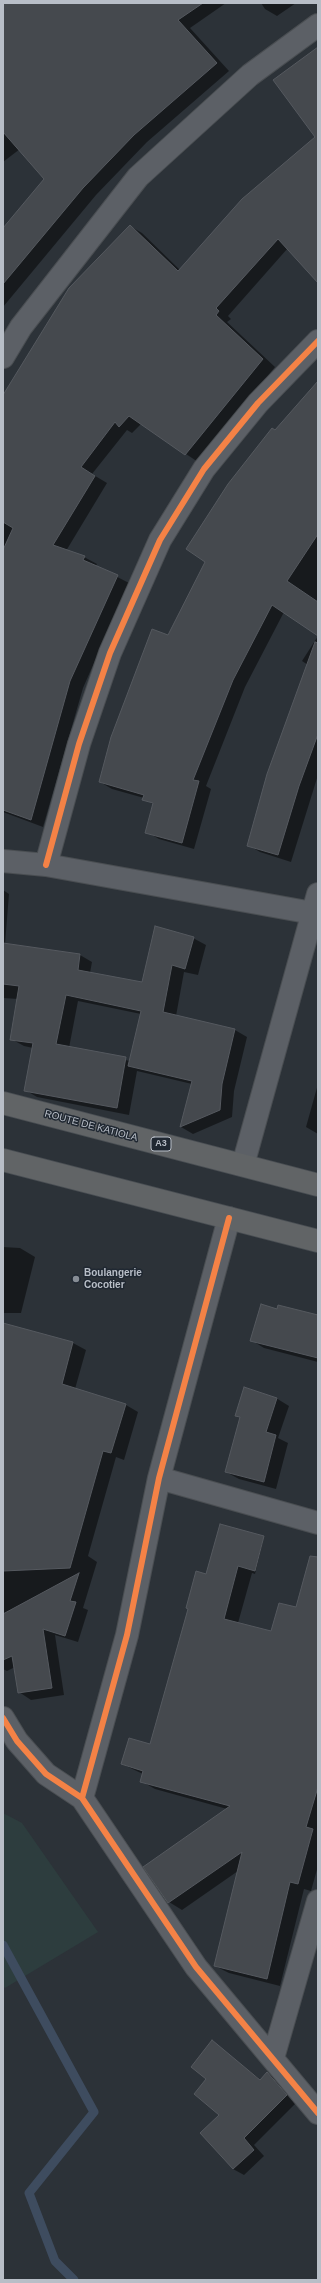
<!DOCTYPE html>
<html>
<head>
<meta charset="utf-8">
<style>
  body { margin:0 }
  #map { position:relative; width:321px; height:2283px; overflow:hidden; background:#2c3238; font-family:Arial,sans-serif }
  canvas { display:block }
  .frame { position:absolute; inset:0; border:4px solid #b8bec7; pointer-events:none }
</style>
</head>
<body>
<div id="map">
<canvas width="321" height="2283"></canvas>
<div class="frame"></div>
</div>
<script>
const g = document.querySelector('canvas').getContext('2d');
g.lineJoin = 'round';
function fillPath(path, color) {
  g.fillStyle = color;
  g.fill(path, 'evenodd');
}
function toPath(rows) {
  const path = new Path2D();
  for (const r of rows) {
    path.moveTo(r[0], r[1]);
    for (let i = 2; i < r.length; i += 2) path.lineTo(r[i], r[i + 1]);
  }
  return path;
}
function strokePath(path, color, width, dash) {
  g.strokeStyle = color;
  g.lineWidth = width;
  g.lineCap = dash ? 'butt' : 'round';
  g.setLineDash(dash || []);
  g.stroke(path);
}
function label(font, color, halo, rows, align = 'center') {
  g.font = font + ' Arial,sans-serif';
  g.lineWidth = 3;
  g.setLineDash([]);
  g.textBaseline = 'middle';
  g.strokeStyle = halo;
  g.fillStyle = color;
  for (const [text, x, y, turn = 0] of rows) {
    g.save();
    g.translate(x, y);
    g.rotate((+turn || 0) * Math.PI / 180);
    g.textAlign = isNaN(turn) ? turn : align;
    if (halo) g.strokeText(text, 0, 0);
    g.fillText(text, 0, 0);
    g.restore();
  }
}
const green = toPath([
  [3,1813,22,1823,98,1932,5,1988,3,1986]
]);
const shadow = toPath([
  [3,3,226,3,190,28,229,71,147,142,96,195,3,307,3,230,46,179,20,149,3,162],
  [261,3,296,3,277,16,265,9],
  [318,48,318,281,288,248,228,316,231,319,227,322,275,367,198,462,141,424,132,433,127,430,92,474,107,483,66,551,84,557,97,564,96,566,129,583,83,688,43,827,3,812,3,397,130,226,142,233,180,270,317,137],
  [318,382,318,635,284,612,245,687,206,786,211,789,194,849,159,839,147,832,154,805,144,798,112,789,100,782,168,636,275,431],
  [318,636,318,775,291,862,260,852,248,845,308,665,302,661],
  [3,890,9,894,5,944,80,955,92,962,90,973,143,983,193,938,206,945,198,975,184,972,176,1016,235,1030,247,1037,234,1091,232,1117,193,1134,181,1127,192,1084,137,1071,129,1115,37,1097,25,1090,33,1048,24,1046,11,1039,18,999,3,998],
  [78,1001,141,1014,130,1061,69,1048],
  [318,1084,318,1134,306,1127],
  [3,1247,20,1248,35,1257,21,1313,3,1313],
  [278,1310,318,1316,318,1362,264,1348,251,1340],
  [18,1328,73,1343,86,1350,75,1389,126,1405,138,1412,124,1460,116,1457,88,1556,97,1562,83,1608,88,1610,78,1642,55,1635,64,1695,31,1700,19,1692,15,1667,7,1671,3,1669,3,1334],
  [276,1398,289,1406,278,1438,288,1443,276,1489,239,1479,226,1472,241,1418,236,1415],
  [250,1533,263,1541,255,1574,252,1573,238,1623,272,1632,297,1608,318,1562,318,1866,311,1891,304,1889,280,1986,229,1973,215,1966,238,1871,182,1910,169,1902,227,1809,155,1789,141,1781,143,1774,122,1764,151,1745,207,1575],
  [212,2042,261,2080,268,2073,278,2079,297,2102,254,2145,264,2156,244,2175,233,2169,221,2115,207,2079]
]);
const stream = toPath([
  [3,1945,94,2112,29,2193,55,2261,74,2280]
]);
const building = toPath([
  [3,3,203,3,178,20,217,63,134,135,83,188,3,284,3,228,44,179,3,132,3,3],
  [318,47,318,283,278,239,216,308,219,311,216,315,263,359,185,455,129,416,119,427,115,422,81,467,95,476,53,545,85,556,83,560,118,575,70,681,31,820,3,810,3,550,13,528,3,522,3,395,69,288,130,225,178,271,242,199,315,137,273,80,318,47],
  [318,381,318,534,287,581,318,602,318,636,272,605,233,680,193,780,199,781,182,843,145,833,153,803,142,800,144,795,99,782,111,737,152,629,168,635,205,562,186,549,228,484,272,428,275,430,318,381],
  [315,642,318,643,318,734,299,786,278,855,247,846,267,774,315,642],
  [155,926,194,937,185,969,172,965,163,1012,235,1029,222,1084,220,1110,180,1127,192,1081,128,1066,141,1011,66,995,56,1044,126,1057,117,1108,24,1091,33,1043,10,1040,19,986,3,984,3,943,80,954,78,970,142,982,155,926],
  [261,1304,277,1309,278,1305,318,1315,318,1358,250,1341,261,1304],
  [3,1323,73,1342,62,1384,126,1404,111,1453,103,1451,70,1568,3,1571,3,1323],
  [244,1387,277,1398,266,1432,276,1435,264,1482,225,1472,240,1417,235,1416,244,1387],
  [220,1524,264,1536,255,1571,238,1566,224,1619,271,1631,279,1603,296,1607,310,1556,318,1557,318,1787,306,1827,313,1829,298,1884,290,1882,267,1979,214,1966,242,1852,168,1903,143,1867,230,1806,140,1782,143,1771,121,1764,129,1738,150,1744,188,1609,186,1608,196,1571,206,1574,220,1524],
  [79,1573,70,1601,76,1602,65,1636,43,1629,52,1688,18,1693,12,1656,3,1660,3,1614,79,1573],
  [212,2040,260,2080,267,2072,287,2095,244,2138,254,2150,233,2169,200,2133,219,2115,194,2094,206,2079,191,2067,212,2040]
]);
const street = toPath([
  [3,357,21,327,138,177,250,75,318,25],
  [3,861,46,865,318,914],
  [46,865,79,744,110,653,160,540,204,469,258,403,318,341],
  [243,1165,318,894],
  [159,1478,318,1523],
  [3,1718,17,1741,46,1774,82,1798,196,1967,318,2113],
  [82,1798,127,1635,159,1478,229,1218],
  [273,2058,318,1901]
]);
const highway = toPath([
  [3,1103,318,1185],
  [3,1160,318,1241]
]);
const cycleway = toPath([
  [46,865,79,744,110,653,160,540,204,469,258,403,318,341],
  [3,1718,17,1741,46,1774,82,1798,196,1967,318,2113],
  [82,1798,127,1635,159,1478,229,1218]
]);
const markers = [
  [76,1279,4,"#878d95"]
];
const shields = [
  [161,1144,20]
];
const shieldNames = [
  ["A3",161,1144]
];
const streetNames = [
  ["ROUTE DE KATIOLA",91,1126,15]
];
const poiNames = [
  ["Boulangerie",84,1273],
  ["Cocotier",84,1285]
];
fillPath(green, '#2d3d3e');
fillPath(shadow, '#0007');
strokePath(stream, '#3e4c5f', 9);
fillPath(building, '#45494e');
strokePath(building, '#55595f', 1);
strokePath(street, '#4a4e52', 24);
strokePath(highway, '#494e53', 24);
strokePath(street, '#5c6066', 22);
strokePath(highway, '#616466', 22);
strokePath(cycleway, '#f48246', 6);
for (const [x, y, r, color] of markers) {
  const dot = new Path2D();
  dot.arc(x, y, r, 0, 2 * Math.PI);
  g.fillStyle = color;
  g.fill(dot);
  strokePath(dot, '#202832', 1.5);
}
for (const [x, y, w] of shields) {
  const box = new Path2D();
  box.roundRect(x - w / 2, y - 7, w, 14, 3);
  g.fillStyle = '#202832';
  g.fill(box);
  strokePath(box, '#b8bec7', 1);
}
label('bold 9px', '#b8bec7', null, shieldNames);
label('10px', '#b8bec7', '#202832', streetNames);
label('bold 10px', '#b8bec7', '#202832', poiNames, 'left');
</script>
</body>
</html>
